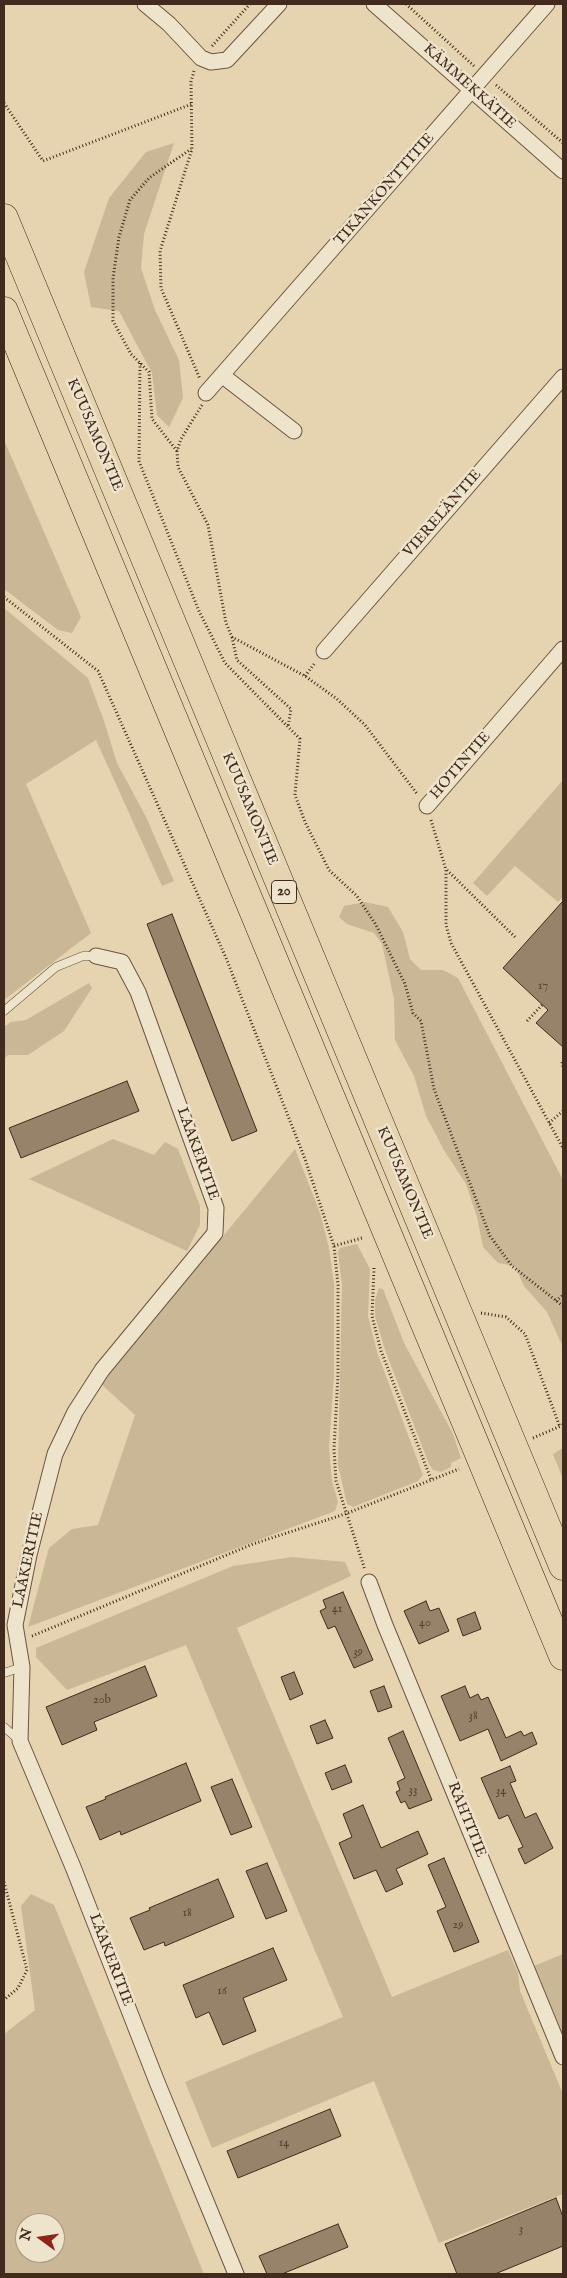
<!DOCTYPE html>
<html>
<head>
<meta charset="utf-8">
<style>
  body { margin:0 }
  #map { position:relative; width:567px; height:2278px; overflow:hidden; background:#e5d4af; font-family:"IM FELL English",serif }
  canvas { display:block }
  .frame { position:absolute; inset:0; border:5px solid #422b1e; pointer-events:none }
  .north { position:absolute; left:15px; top:2213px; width:50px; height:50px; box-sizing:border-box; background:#eee3cb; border:1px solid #a99986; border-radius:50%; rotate:284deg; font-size:14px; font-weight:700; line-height:20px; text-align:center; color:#422b1e }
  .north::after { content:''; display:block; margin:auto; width:18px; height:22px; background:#8f2418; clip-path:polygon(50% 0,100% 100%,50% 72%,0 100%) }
</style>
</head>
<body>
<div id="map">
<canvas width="567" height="2278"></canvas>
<div class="frame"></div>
<div class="north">N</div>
</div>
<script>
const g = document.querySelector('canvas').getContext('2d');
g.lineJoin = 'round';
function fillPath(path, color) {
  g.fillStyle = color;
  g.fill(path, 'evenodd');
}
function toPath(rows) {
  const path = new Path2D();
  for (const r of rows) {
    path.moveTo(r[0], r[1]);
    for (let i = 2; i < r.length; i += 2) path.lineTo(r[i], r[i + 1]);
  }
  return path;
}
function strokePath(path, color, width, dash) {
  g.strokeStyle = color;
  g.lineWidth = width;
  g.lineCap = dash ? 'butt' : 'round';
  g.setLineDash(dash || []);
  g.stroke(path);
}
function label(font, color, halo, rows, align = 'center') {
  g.font = font + ' "IM FELL English",serif';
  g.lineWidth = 5;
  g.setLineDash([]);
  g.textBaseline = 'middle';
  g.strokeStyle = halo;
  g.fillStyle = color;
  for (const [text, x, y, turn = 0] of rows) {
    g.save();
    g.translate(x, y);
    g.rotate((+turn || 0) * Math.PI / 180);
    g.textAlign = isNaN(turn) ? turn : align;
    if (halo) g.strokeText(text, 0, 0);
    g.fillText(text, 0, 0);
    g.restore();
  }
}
const green = toPath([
  [174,143,144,234,141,268,155,310,179,360,183,398,169,427,157,415,152,373,119,311,91,307,84,272,109,198,146,152],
  [4,440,81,617,72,633,58,630,4,589],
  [4,608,88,678,104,721,117,763,146,817,174,881,162,886,96,740,26,784,91,933,4,1000],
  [563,780,563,897,558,902,515,866,487,896,473,883],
  [365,902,388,907,403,932,410,959,421,970,443,970,458,978,563,1180,563,1347,547,1312,524,1286,515,1266,498,1263,483,1247,477,1217,466,1184,445,1152,426,1116,414,1076,395,1040,394,999,382,944,374,933,347,924,339,917,344,906],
  [89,983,92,988,64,1031,28,1055,8,1055,4,1059,4,1027,11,1022,26,1020],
  [113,1139,154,1155,165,1142,178,1149,200,1206,200,1225,187,1251,29,1179],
  [295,1149,320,1213,329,1248,334,1284,334,1375,329,1448,332,1481,338,1502,335,1511,28,1627,49,1548,72,1529,98,1525,135,1415,101,1384],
  [357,1244,370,1269,368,1316,377,1352,423,1475,418,1481,353,1507,347,1504,338,1465,342,1285,338,1252,340,1248],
  [379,1288,383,1289,404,1343,453,1434,461,1458,451,1463,451,1467,441,1472,433,1470,429,1464,385,1350,375,1316,375,1300],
  [563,1448,563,1479,553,1454],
  [292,1557,345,1562,351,1576,237,1628,392,1997,508,1950,518,1973,520,1991,563,2094,563,2194,439,2243,374,2081,212,2148,185,2082,343,2017,186,1645,67,1690,36,1657,36,1648,233,1566],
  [31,1894,54,1905,204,2274,4,2274,4,2034,35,2010,21,1906],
  [25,2223,55,2223,55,2253,25,2253],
  [563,1954,563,2033,562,2034,534,1966]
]);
const building = toPath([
  [563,901,563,1047,536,1023,548,1010,503,968,563,901],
  [172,914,257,1131,232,1141,147,924,172,914],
  [127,1081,139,1111,21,1158,9,1128,127,1081],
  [343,1592,373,1660,354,1668,335,1626,328,1629,320,1611,326,1608,323,1600,343,1592],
  [426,1601,430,1611,439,1608,449,1631,419,1644,404,1611,426,1601],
  [475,1612,481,1629,463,1636,457,1619,475,1612],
  [145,1666,157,1696,94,1722,97,1730,62,1745,46,1707,145,1666],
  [294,1672,303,1694,290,1700,281,1677,294,1672],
  [384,1686,392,1707,378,1712,370,1691,384,1686],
  [465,1686,470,1698,478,1694,481,1700,488,1697,506,1738,521,1731,524,1736,532,1732,537,1744,501,1761,488,1729,460,1741,441,1696,465,1686],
  [325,1720,333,1738,317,1744,310,1726,325,1720],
  [403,1731,432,1800,409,1809,405,1801,401,1803,396,1792,400,1790,397,1782,405,1778,388,1738,403,1731],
  [186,1763,201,1801,121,1835,120,1831,100,1840,86,1807,106,1799,105,1797,186,1763],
  [345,1765,352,1782,332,1790,325,1773,345,1765],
  [510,1766,516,1781,510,1783,525,1818,536,1813,553,1848,525,1864,518,1849,523,1847,508,1815,499,1819,481,1778,510,1766],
  [232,1779,252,1827,231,1835,211,1787,232,1779],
  [363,1805,381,1848,418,1831,428,1854,396,1869,403,1884,386,1892,376,1870,354,1879,339,1843,352,1837,343,1814,363,1805],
  [444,1858,479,1942,454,1952,437,1911,446,1907,428,1865,444,1858],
  [267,1863,287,1911,266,1919,246,1871,267,1863],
  [218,1879,234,1917,165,1946,164,1942,144,1950,130,1918,150,1910,149,1908,218,1879],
  [273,1948,287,1980,243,1998,256,2031,223,2045,209,2012,196,2018,183,1985,273,1948],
  [330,2109,341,2136,238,2178,227,2151,330,2109],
  [556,2198,563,2217,563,2246,495,2274,457,2274,445,2244,556,2198],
  [338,2224,348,2247,282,2274,267,2274,259,2256,338,2224]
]);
const path = toPath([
  [406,4,474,66],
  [212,46,250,4],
  [194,71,191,82,192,149,160,251,161,288,200,379],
  [496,85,563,143],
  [4,103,43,161,192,104],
  [140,363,139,461,199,611,225,663,300,739,295,795,305,822,329,870,357,896,376,925,405,984,413,1013,421,1021,434,1089,490,1236,512,1266,563,1306],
  [202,405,181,439,177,451,178,467,208,525,226,623,232,637,305,676,337,699,365,725,418,795],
  [177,451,152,419,149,372,131,354,113,321,113,278,119,237,130,200,149,178,191,149],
  [4,597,98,671,226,958,305,1159,334,1246,338,1285,338,1375,334,1449,336,1481,365,1570],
  [232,637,237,660,291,709,288,727],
  [305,676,315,663],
  [431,820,446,870,446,925,451,943,563,1148],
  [447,870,515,937],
  [527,1021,543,1004],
  [562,1062,563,1067],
  [549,1123,563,1111],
  [334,1246,362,1238],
  [374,1268,372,1316,381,1351,431,1479],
  [556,1301,563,1295],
  [481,1313,506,1317,525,1334,560,1427],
  [533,1438,563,1425],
  [32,1636,253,1544,345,1514,459,1469],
  [4,1882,27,1970,18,1988,4,2000]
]);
const lane = toPath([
  [4,1011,56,967,83,956,96,956],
  [4,1673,22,1667],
  [4,1727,19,1740]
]);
const street = toPath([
  [145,4,169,24,201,58,211,62,227,60,279,4],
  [374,4,563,171],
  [223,376,294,431],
  [206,393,547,4],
  [324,651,563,377],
  [427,806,563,649],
  [96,956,122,962,138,992,216,1208,215,1233,102,1370,75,1412,55,1454,29,1555,15,1625,22,1667,20,1741,73,1867,157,2082,236,2274],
  [369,1582,385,1625,563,2057]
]);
const highway = toPath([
  [4,218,563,1566],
  [4,311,563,1656]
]);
const numberNames = [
  ["17",543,987],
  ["41",337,1610],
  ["40",425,1624],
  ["39",358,1653],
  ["20b",102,1701],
  ["38",473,1717],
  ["33",413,1791],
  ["34",501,1792],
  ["18",187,1914],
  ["29",458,1926],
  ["16",222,1992],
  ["14",284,2144],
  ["3",521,2230]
];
const shields = [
  [284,892,25]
];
const shieldNames = [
  ["20",284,892]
];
const streetNames = [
  ["KÄMMEKKÄTIE",469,87,42],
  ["TIKANKONTTITIE",385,190,-49],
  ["KUUSAMONTIE",94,435,67],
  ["VIERELÄNTIE",443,514,-49],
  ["HOTINTIE",461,766,-49],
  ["KUUSAMONTIE",249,809,67],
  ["LAAKERITIE",197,1154,70],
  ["KUUSAMONTIE",404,1183,67],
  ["LAAKERITIE",29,1560,-78],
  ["RAHTITIE",466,1820,68],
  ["LAAKERITIE",110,1960,69]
];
fillPath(green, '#c9b796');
fillPath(building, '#978369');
strokePath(building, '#422b1e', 1);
strokePath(lane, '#6b5542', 9);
strokePath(street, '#6b5542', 17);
strokePath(highway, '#422b1e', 29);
strokePath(path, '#422b1e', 3, [1, 2.5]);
strokePath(lane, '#eee3cb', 8);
strokePath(street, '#eee3cb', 15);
strokePath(highway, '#e5d4af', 28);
label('12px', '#574131', null, numberNames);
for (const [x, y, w] of shields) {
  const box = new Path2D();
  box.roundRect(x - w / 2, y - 11.5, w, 23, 4);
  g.fillStyle = '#eee3cb';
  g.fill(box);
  strokePath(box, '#422b1e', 1);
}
label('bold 14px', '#422b1e', null, shieldNames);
label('15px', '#422b1e', '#eee3cb', streetNames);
</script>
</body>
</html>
